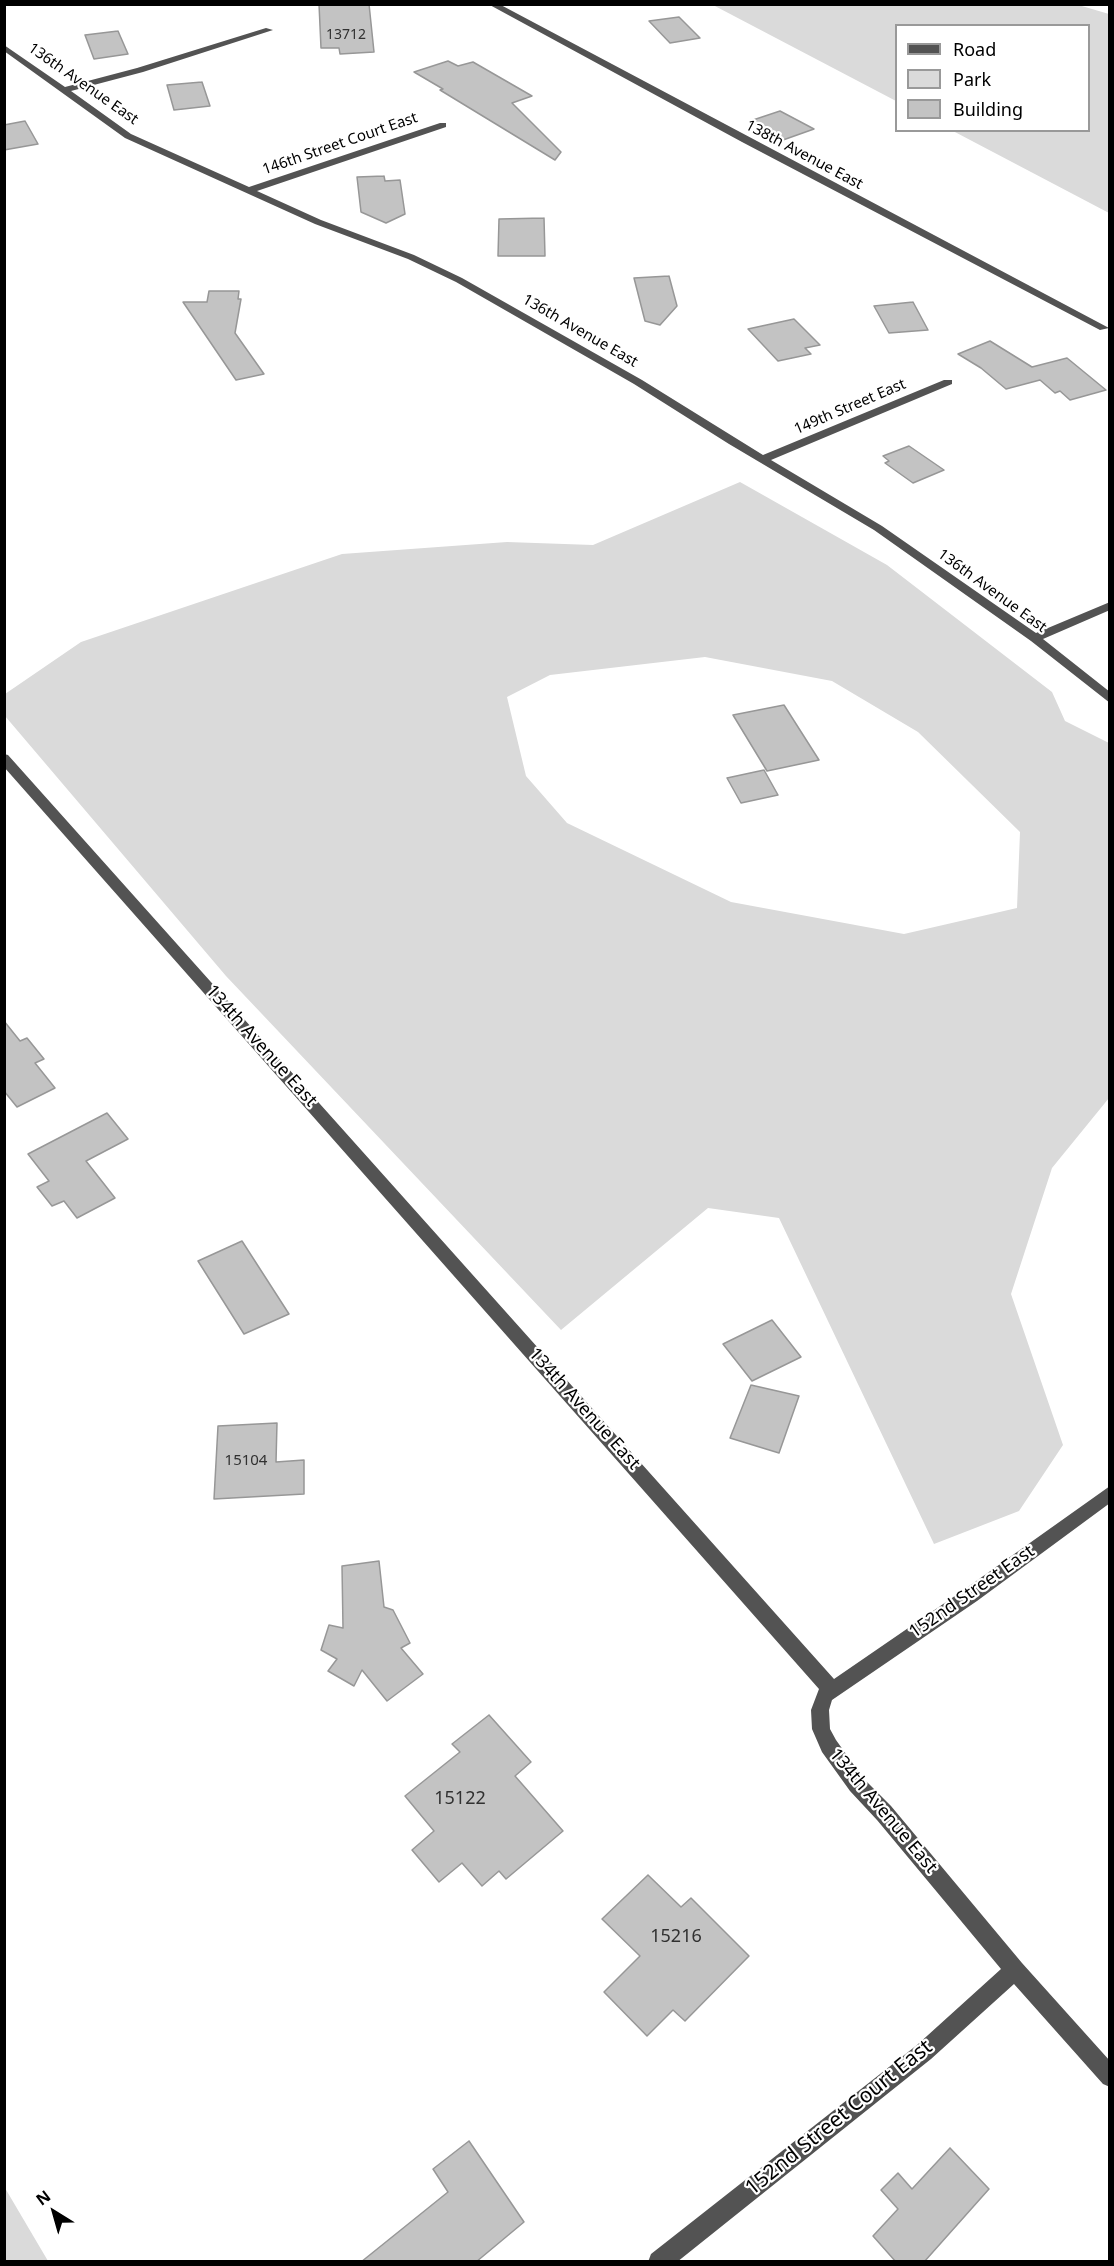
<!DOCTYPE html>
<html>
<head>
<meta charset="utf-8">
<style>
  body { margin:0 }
  #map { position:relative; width:1114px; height:2266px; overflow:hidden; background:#fff; font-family:"Noto Sans",sans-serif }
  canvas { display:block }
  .frame { position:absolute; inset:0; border:6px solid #000; pointer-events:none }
  .legend { position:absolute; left:895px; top:24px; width:195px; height:108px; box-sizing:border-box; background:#fff; border:2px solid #999; margin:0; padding:8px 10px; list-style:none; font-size:18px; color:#000 }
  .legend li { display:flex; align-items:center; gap:12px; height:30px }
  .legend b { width:30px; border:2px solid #999 }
  .north { position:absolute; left:24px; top:2182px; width:60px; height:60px; -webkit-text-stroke:4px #fff; paint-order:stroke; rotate:323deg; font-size:16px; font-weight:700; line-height:24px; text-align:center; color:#000 }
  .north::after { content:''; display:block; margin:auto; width:21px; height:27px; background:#000; clip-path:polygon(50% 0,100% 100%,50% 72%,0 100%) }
</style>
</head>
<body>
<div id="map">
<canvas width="1114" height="2266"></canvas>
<div class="frame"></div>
<ul class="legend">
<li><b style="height:8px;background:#535353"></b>Road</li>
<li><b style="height:16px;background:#dadada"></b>Park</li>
<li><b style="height:16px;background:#c3c3c3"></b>Building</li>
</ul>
<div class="north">N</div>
</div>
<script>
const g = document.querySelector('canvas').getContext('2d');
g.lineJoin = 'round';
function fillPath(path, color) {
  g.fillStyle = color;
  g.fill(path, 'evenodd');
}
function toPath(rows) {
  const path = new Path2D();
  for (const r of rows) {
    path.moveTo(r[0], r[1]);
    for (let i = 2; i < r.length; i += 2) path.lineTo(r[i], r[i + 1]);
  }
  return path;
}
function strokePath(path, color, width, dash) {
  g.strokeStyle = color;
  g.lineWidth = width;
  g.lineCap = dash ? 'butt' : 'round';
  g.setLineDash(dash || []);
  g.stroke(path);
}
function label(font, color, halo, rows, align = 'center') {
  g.font = font + ' "Noto Sans",sans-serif';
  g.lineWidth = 4.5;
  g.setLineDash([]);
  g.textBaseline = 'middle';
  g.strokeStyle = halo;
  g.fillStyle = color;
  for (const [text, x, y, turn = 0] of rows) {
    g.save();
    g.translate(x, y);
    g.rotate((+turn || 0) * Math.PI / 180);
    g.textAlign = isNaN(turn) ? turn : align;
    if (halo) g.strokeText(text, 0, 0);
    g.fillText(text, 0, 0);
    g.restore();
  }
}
const green = toPath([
  [1075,4,1109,14,1109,213,953,131,1088,130,1088,26,896,26,896,101,713,5],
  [740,482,887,565,1052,692,1065,721,1109,743,1109,1098,1052,1168,1011,1294,1063,1445,1019,1511,934,1544,779,1218,708,1208,561,1330,226,976,5,716,5,694,81,642,342,554,507,542,593,545],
  [705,657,832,681,918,732,1020,832,1017,908,904,934,731,902,567,823,526,776,507,697,550,675],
  [5,2188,48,2261,5,2261]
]);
const building = toPath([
  [319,4,369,4,374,52,340,54,339,48,321,48,319,4],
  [679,17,700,38,670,43,649,21,679,17],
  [118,31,128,54,94,59,85,35,118,31],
  [448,61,458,66,473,62,532,96,512,103,561,152,555,160,440,90,443,89,414,72,448,61],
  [202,82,210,106,174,110,167,85,202,82],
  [780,111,814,129,783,140,750,121,780,111],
  [25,121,38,144,4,150,4,125,25,121],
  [384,176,385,181,400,180,405,214,386,223,361,212,357,177,384,176],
  [544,218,545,256,498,256,499,219,544,218],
  [669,276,677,306,660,325,645,321,634,278,669,276],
  [209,291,239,291,238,299,241,299,235,333,264,374,236,380,183,302,207,302,209,291],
  [913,302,928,330,889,333,874,306,913,302],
  [794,319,820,345,805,348,811,354,778,361,748,329,794,319],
  [990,341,1032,367,1067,358,1106,390,1070,400,1060,391,1055,393,1040,380,1006,389,981,368,958,354,990,341],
  [909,446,944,470,913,483,885,463,889,461,883,456,909,446],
  [784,705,819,760,767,771,733,715,784,705],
  [764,770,778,795,741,803,727,778,764,770],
  [4,1021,20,1041,27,1038,44,1059,35,1063,55,1088,17,1107,4,1091,4,1021],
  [107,1113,128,1139,86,1161,115,1198,77,1218,64,1201,52,1206,37,1187,49,1181,28,1154,107,1113],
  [242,1241,289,1314,244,1334,198,1261,242,1241],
  [772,1320,801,1357,752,1381,723,1344,772,1320],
  [751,1385,799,1396,779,1453,730,1438,751,1385],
  [277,1423,276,1462,304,1460,304,1494,214,1499,218,1426,277,1423],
  [379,1561,384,1607,393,1610,410,1643,401,1648,423,1674,387,1701,362,1670,354,1686,328,1671,337,1659,321,1650,329,1625,343,1628,342,1566,379,1561],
  [489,1715,531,1762,515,1776,563,1831,506,1879,499,1871,482,1886,462,1863,439,1882,412,1850,434,1831,405,1796,460,1752,452,1744,489,1715],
  [648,1875,681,1907,691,1898,749,1956,685,2021,673,2010,647,2036,604,1992,640,1956,602,1919,648,1875],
  [469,2141,524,2222,476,2262,361,2262,448,2192,433,2169,469,2141],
  [950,2148,989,2189,924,2262,896,2262,873,2236,898,2209,881,2190,898,2173,912,2189,950,2148]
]);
const minor = toPath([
  [488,4,499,4,1109,328,1100,330,742,142,488,4],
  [266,28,273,30,143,72,71,91,131,134,249,187,440,123,446,123,446,127,257,191,321,220,414,255,462,278,642,380,763,455,944,380,952,380,952,384,771,460,882,526,1036,633,1110,602,1110,610,1043,639,1110,692,1110,703,1031,641,874,530,729,444,634,384,456,282,408,259,315,224,125,138,4,51,4,45,65,87,137,68,266,28],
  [4,754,8,755,834,1679,965,1589,1110,1486,1110,1503,977,1601,832,1700,829,1710,830,1729,836,1740,864,1779,891,1806,1022,1963,1110,2061,1110,2087,1103,2084,1014,1984,931,2059,677,2262,648,2262,651,2254,917,2045,1001,1969,877,1820,850,1791,822,1752,812,1729,811,1710,819,1689,4,767,4,754]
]);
const farNumbernames = [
  ["13712",346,35]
];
const farStreetnames = [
  ["136th Avenue East",83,84,35],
  ["146th Street Court East",340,144,-19],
  ["138th Avenue East",804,155,28],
  ["136th Avenue East",580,331,30],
  ["149th Street East",850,407,-23],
  ["136th Avenue East",992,591,36]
];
const numberNames = [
  ["15104",246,1461]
];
const streetNames = [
  ["134th Avenue East",261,1046,48],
  ["134th Avenue East",584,1409,48],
  ["152nd Street East",972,1592,-35],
  ["134th Avenue East",883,1811,50]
];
const nearNumbernames = [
  ["15122",460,1799],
  ["15216",676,1937]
];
const nearStreetnames = [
  ["152nd Street Court East",839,2118,-39]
];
fillPath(green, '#dadada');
fillPath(building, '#c3c3c3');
strokePath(building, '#979797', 1.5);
fillPath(minor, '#535353');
label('14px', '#313131', null, farNumbernames);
label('15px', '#000', '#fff', farStreetnames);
label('15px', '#313131', null, numberNames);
label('18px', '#000', '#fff', streetNames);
label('18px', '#313131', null, nearNumbernames);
label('21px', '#000', '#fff', nearStreetnames);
</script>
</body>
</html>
